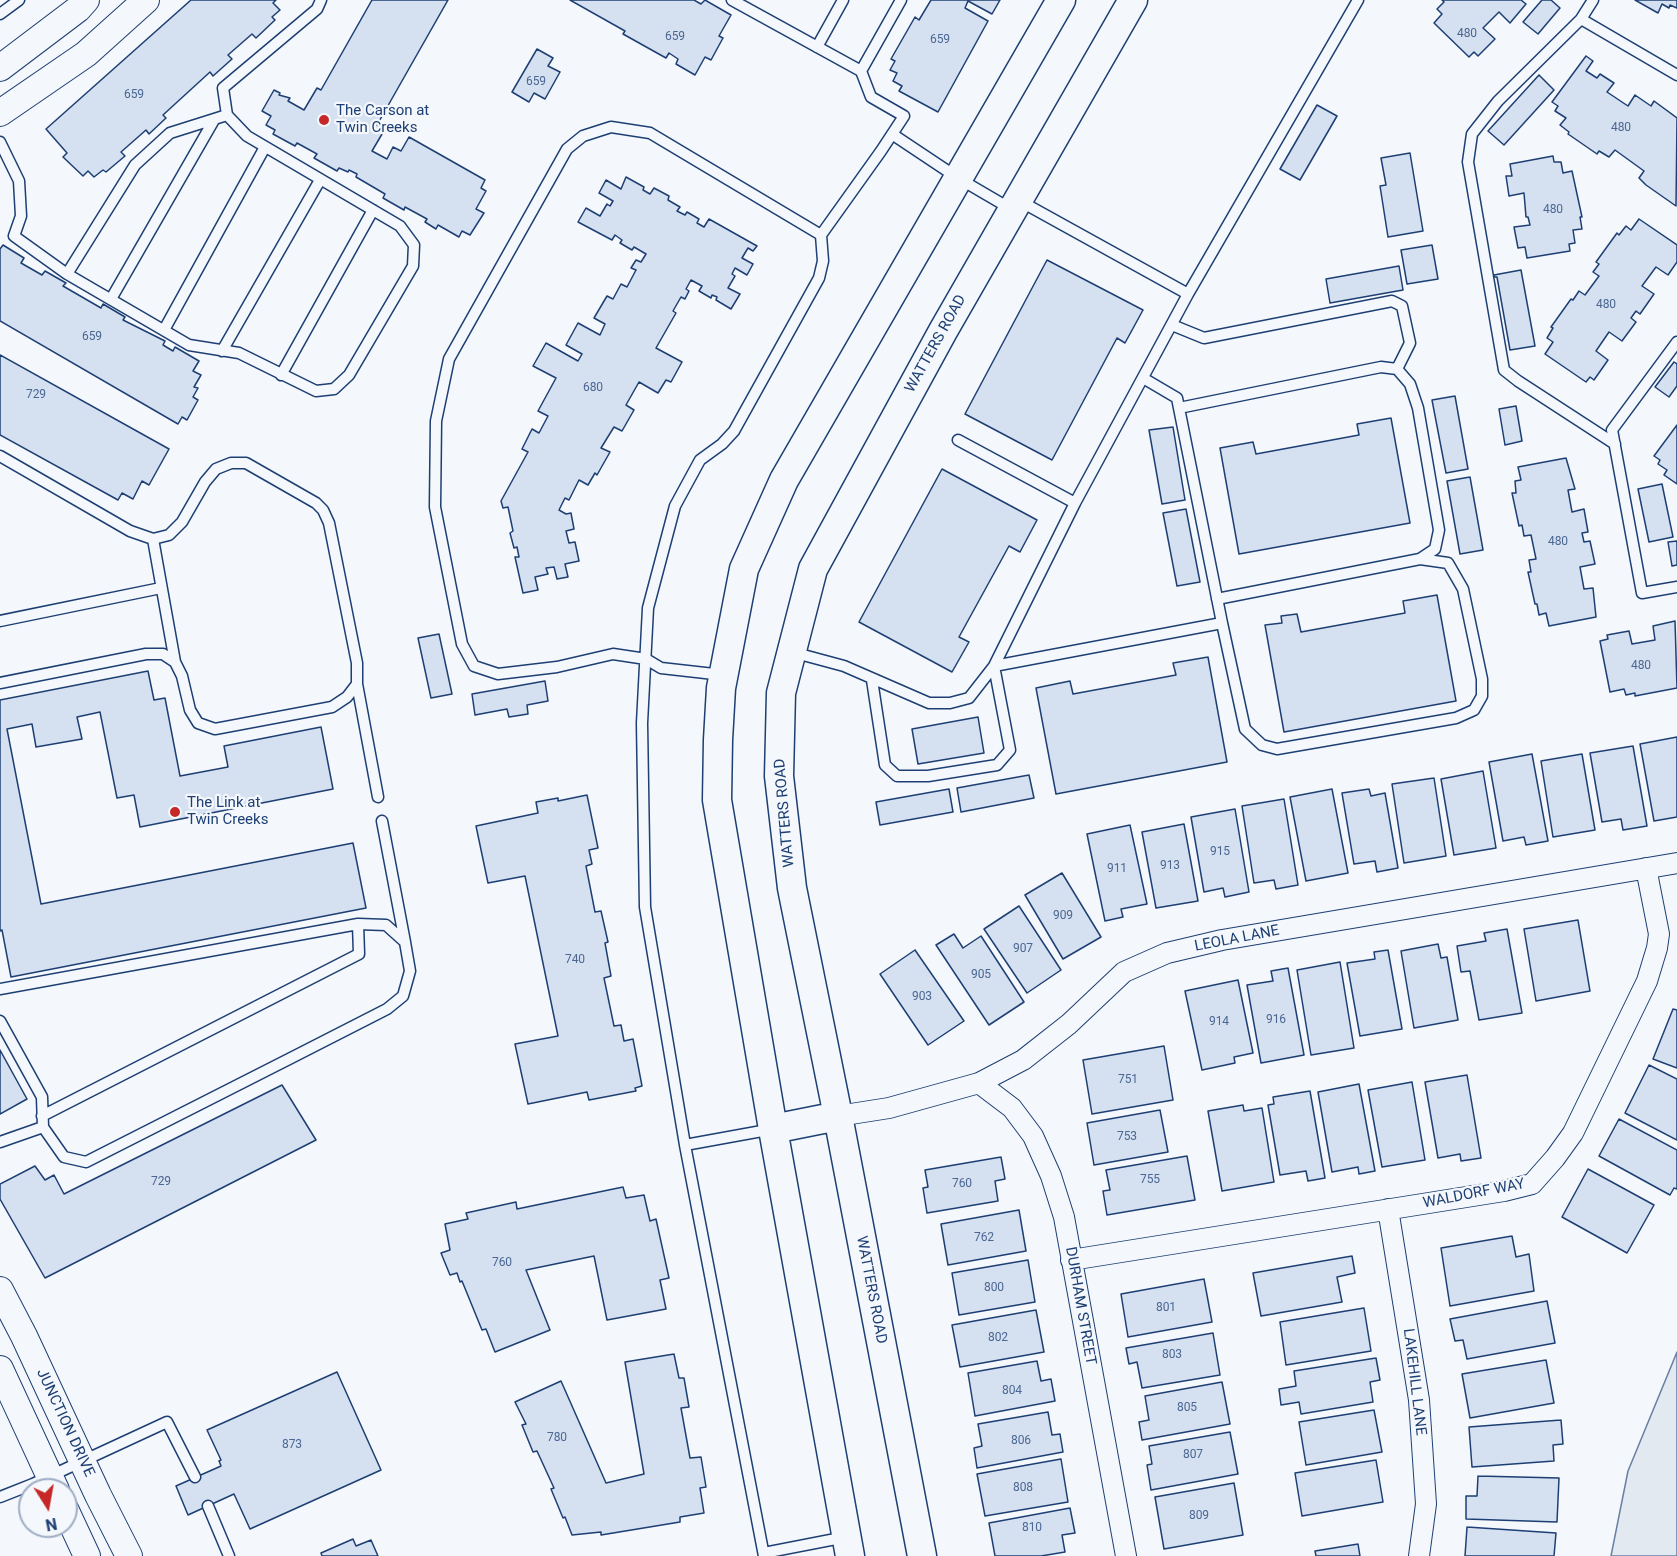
<!DOCTYPE html>
<html>
<head>
<meta charset="utf-8">
<style>
  body { margin:0 }
  #map { position:relative; width:1677px; height:1556px; overflow:hidden; background:#f4f7fb; font-family:Roboto,sans-serif }
  canvas { display:block }
  .north { position:absolute; left:18px; top:1478px; width:60px; height:60px; box-sizing:border-box; background:#f4f7fb; border:2px solid #9eadc5; border-radius:50%; rotate:169deg; font-size:16px; font-weight:700; line-height:24px; text-align:center; color:#1d3f73 }
  .north::after { content:''; display:block; margin:auto; width:21px; height:27px; background:#c62828; clip-path:polygon(50% 0,100% 100%,50% 72%,0 100%) }
</style>
</head>
<body>
<div id="map">
<canvas width="1677" height="1556"></canvas>
<div class="north">N</div>
</div>
<script>
const g = document.querySelector('canvas').getContext('2d');
g.lineJoin = 'round';
function fillPath(path, color) {
  g.fillStyle = color;
  g.fill(path, 'evenodd');
}
function toPath(rows) {
  const path = new Path2D();
  for (const r of rows) {
    path.moveTo(r[0], r[1]);
    for (let i = 2; i < r.length; i += 2) path.lineTo(r[i], r[i + 1]);
  }
  return path;
}
function strokePath(path, color, width, dash) {
  g.strokeStyle = color;
  g.lineWidth = width;
  g.lineCap = dash ? 'butt' : 'round';
  g.setLineDash(dash || []);
  g.stroke(path);
}
function label(font, color, halo, rows, align = 'center') {
  g.font = font + ' Roboto,sans-serif';
  g.lineWidth = 4.5;
  g.setLineDash([]);
  g.textBaseline = 'middle';
  g.strokeStyle = halo;
  g.fillStyle = color;
  for (const [text, x, y, turn = 0] of rows) {
    g.save();
    g.translate(x, y);
    g.rotate((+turn || 0) * Math.PI / 180);
    g.textAlign = isNaN(turn) ? turn : align;
    if (halo) g.strokeText(text, 0, 0);
    g.fillText(text, 0, 0);
    g.restore();
  }
}
const green = toPath([
  [1677,1352,1677,1556,1611,1556,1628,1471,1677,1352]
]);
const building = toPath([
  [191,0,276,0,273,3,280,10,272,17,275,20,256,38,252,34,228,55,232,59,213,76,210,72,163,115,166,118,149,134,146,130,121,152,125,156,106,172,103,170,94,177,88,171,83,176,63,157,67,153,46,129,191,0],
  [372,0,448,0,377,125,385,129,372,151,387,159,393,147,401,151,409,137,485,180,481,188,486,191,476,209,484,213,470,235,462,231,459,237,438,225,436,229,425,222,427,219,405,207,404,210,383,198,385,194,356,177,357,174,349,170,348,172,339,168,337,171,314,158,317,154,297,143,295,146,273,134,275,130,266,125,271,116,262,111,274,90,280,93,279,95,290,98,288,101,304,110,317,88,321,90,372,0],
  [570,0,694,0,701,4,705,0,731,15,719,36,723,38,711,60,705,57,695,75,676,64,678,59,669,53,666,58,623,34,625,31,570,0],
  [931,0,1000,0,992,14,968,1,965,8,988,21,938,112,899,91,902,86,893,81,897,73,890,70,895,61,891,59,915,17,919,20,931,0],
  [1442,0,1521,0,1526,4,1510,23,1499,12,1483,28,1495,39,1478,56,1474,52,1469,57,1434,23,1442,14,1437,9,1444,2,1442,0],
  [1542,0,1551,0,1560,8,1538,34,1523,22,1542,0],
  [1635,0,1677,0,1677,8,1670,5,1669,8,1662,4,1658,13,1635,0],
  [537,49,553,58,548,66,560,72,545,99,534,93,529,102,512,92,537,49],
  [1586,56,1593,61,1586,71,1597,78,1600,74,1614,83,1607,92,1628,106,1635,95,1651,106,1654,101,1677,118,1676,206,1646,185,1639,178,1644,171,1615,150,1609,157,1599,151,1597,154,1568,134,1569,132,1560,125,1566,118,1555,111,1558,106,1552,102,1586,56],
  [1539,75,1554,90,1504,145,1488,131,1539,75],
  [1317,105,1337,116,1300,180,1280,169,1317,105],
  [1410,153,1423,231,1388,237,1380,186,1386,185,1381,158,1410,153],
  [1553,156,1554,162,1561,162,1563,173,1572,171,1582,217,1580,217,1582,229,1573,230,1575,243,1569,244,1570,251,1527,258,1525,247,1518,248,1514,227,1530,225,1528,217,1526,217,1524,193,1509,196,1506,176,1512,176,1510,164,1553,156],
  [626,177,644,187,643,190,650,194,654,188,669,196,668,200,680,207,677,211,685,215,687,212,699,219,697,223,704,227,709,219,757,246,753,251,748,248,742,258,753,264,747,275,735,268,732,274,735,276,728,288,740,294,731,309,716,300,717,297,712,295,711,298,699,291,702,286,691,280,686,289,689,291,685,299,681,297,673,311,676,313,656,348,682,362,671,382,666,380,658,393,639,382,626,405,634,410,622,431,614,427,601,448,610,452,597,475,595,473,588,485,579,480,569,500,565,498,559,510,566,514,571,513,574,529,566,531,569,543,575,542,579,561,565,564,568,577,557,579,554,567,546,568,548,574,535,577,538,590,523,593,515,557,519,557,517,547,514,548,510,533,513,531,508,507,503,508,501,501,528,452,522,449,532,429,539,433,548,416,538,411,556,378,533,366,546,343,578,361,582,354,566,345,578,323,600,335,605,324,594,318,607,296,613,299,621,284,627,287,636,270,631,268,636,260,641,262,646,254,634,247,632,250,620,243,622,240,615,235,612,240,578,222,586,208,600,216,607,204,610,206,613,201,599,193,606,180,621,189,626,177],
  [1639,219,1677,245,1677,262,1668,275,1656,267,1642,286,1654,294,1640,314,1636,311,1631,318,1636,322,1622,341,1609,332,1596,351,1608,360,1594,380,1590,377,1586,382,1545,354,1553,342,1547,338,1553,328,1551,327,1571,299,1573,300,1579,291,1585,295,1599,276,1593,272,1599,264,1596,262,1617,233,1619,235,1626,226,1631,230,1639,219],
  [3,245,24,258,21,263,42,275,45,271,66,283,63,286,101,308,103,304,125,317,123,320,165,341,163,345,173,351,175,347,199,361,193,371,201,375,194,387,198,388,193,397,198,400,187,420,182,417,178,424,0,321,0,249,3,245],
  [1432,245,1438,279,1407,284,1401,250,1432,245],
  [1047,260,1143,310,1125,343,1117,338,1052,460,965,414,1047,260],
  [1399,266,1403,290,1330,303,1326,279,1399,266],
  [1521,270,1535,346,1510,350,1497,277,1494,277,1494,275,1521,270],
  [0,355,169,449,149,485,142,481,133,499,122,493,118,500,0,435,0,355],
  [1674,362,1677,364,1677,386,1669,397,1655,387,1674,362],
  [1455,396,1468,469,1446,473,1432,400,1455,396],
  [1516,406,1522,441,1505,445,1499,409,1516,406],
  [1391,418,1410,523,1239,554,1220,448,1253,442,1256,454,1359,435,1357,424,1391,418],
  [1677,425,1677,484,1664,475,1667,470,1658,464,1660,460,1654,456,1677,425],
  [1173,427,1185,500,1162,504,1149,430,1173,427],
  [1566,458,1575,489,1568,490,1572,512,1584,509,1588,532,1582,533,1584,542,1590,541,1595,564,1580,567,1584,589,1593,588,1596,617,1549,626,1546,613,1539,615,1537,604,1535,604,1528,572,1531,572,1529,560,1536,559,1531,535,1524,536,1522,525,1519,526,1512,493,1516,493,1515,481,1521,480,1518,467,1566,458],
  [942,469,1037,520,1020,552,1009,546,959,637,969,642,952,672,859,622,942,469],
  [1470,477,1483,550,1460,554,1447,481,1470,477],
  [1662,484,1673,537,1649,542,1638,489,1662,484],
  [1186,509,1200,582,1177,586,1163,513,1186,509],
  [1677,541,1677,565,1672,566,1668,542,1677,541],
  [1437,595,1456,701,1284,732,1265,625,1282,623,1281,616,1297,614,1301,632,1405,613,1403,601,1437,595],
  [1675,621,1677,688,1635,696,1635,693,1626,695,1624,689,1610,692,1600,641,1608,639,1607,635,1629,631,1632,644,1655,640,1653,626,1675,621],
  [439,634,452,694,431,698,418,638,439,634],
  [1208,657,1227,762,1056,794,1036,688,1070,681,1073,694,1176,675,1173,663,1208,657],
  [148,671,154,700,165,698,180,776,228,767,224,746,321,727,333,789,140,827,134,795,117,798,100,712,77,717,82,739,36,747,32,724,7,729,41,904,353,843,366,908,11,977,2,930,0,931,0,700,148,671],
  [545,681,548,701,527,705,528,714,509,717,507,709,475,715,472,694,545,681],
  [978,717,984,753,918,764,912,729,978,717],
  [1677,737,1677,817,1654,821,1640,744,1677,737],
  [1633,746,1647,826,1623,830,1621,819,1602,822,1590,753,1633,746],
  [1532,754,1548,841,1526,845,1524,837,1503,841,1489,762,1532,754],
  [1582,754,1595,830,1553,837,1541,761,1582,754],
  [1483,771,1496,848,1454,855,1441,779,1483,771],
  [1029,775,1034,798,961,812,957,788,1029,775],
  [1434,778,1446,856,1404,863,1392,784,1434,778],
  [949,789,953,812,880,825,876,802,949,789],
  [1332,789,1348,873,1306,881,1290,797,1332,789],
  [1369,789,1371,796,1385,793,1398,868,1377,872,1375,861,1354,864,1342,793,1369,789],
  [587,795,598,848,589,850,592,864,586,866,595,912,601,911,608,942,605,943,611,976,604,978,614,1026,621,1025,624,1041,633,1039,642,1086,635,1088,636,1091,589,1100,587,1092,528,1104,515,1044,558,1036,525,876,488,883,476,826,538,813,536,802,558,798,558,801,587,795],
  [1284,799,1298,885,1276,889,1274,880,1254,883,1242,806,1284,799],
  [1235,809,1249,892,1225,897,1223,888,1204,892,1191,817,1235,809],
  [1184,824,1198,901,1156,908,1142,832,1184,824],
  [1130,825,1147,904,1121,909,1123,917,1105,921,1087,834,1130,825],
  [1062,873,1101,937,1063,959,1025,895,1062,873],
  [1019,906,1061,970,1027,993,984,929,1019,906],
  [1578,920,1590,991,1536,1001,1524,929,1578,920],
  [1507,929,1522,1013,1479,1020,1470,971,1461,972,1457,946,1486,941,1484,933,1507,929],
  [954,934,963,948,981,936,1024,1002,989,1025,936,945,954,934],
  [1438,944,1441,958,1447,957,1458,1020,1414,1028,1401,951,1438,944],
  [915,950,964,1021,928,1045,880,974,915,950],
  [1388,950,1402,1029,1360,1036,1347,963,1375,959,1374,952,1388,950],
  [1340,962,1354,1048,1311,1055,1297,970,1340,962],
  [1288,968,1304,1055,1261,1063,1247,985,1273,981,1271,971,1288,968],
  [1238,980,1253,1053,1234,1057,1235,1063,1202,1070,1185,991,1238,980],
  [1673,1009,1677,1010,1677,1068,1653,1059,1673,1009],
  [1164,1046,1173,1100,1092,1114,1083,1060,1164,1046],
  [0,1050,27,1099,0,1114,0,1050],
  [1649,1065,1677,1079,1677,1140,1625,1113,1649,1065],
  [1467,1075,1481,1158,1461,1161,1460,1154,1438,1158,1425,1082,1467,1075],
  [1412,1082,1425,1160,1382,1167,1368,1090,1412,1082],
  [1359,1084,1375,1171,1359,1174,1358,1167,1332,1172,1318,1092,1359,1084],
  [282,1085,316,1140,45,1278,0,1199,0,1184,35,1166,45,1180,54,1175,64,1194,282,1085],
  [1310,1091,1325,1178,1308,1181,1306,1171,1280,1175,1268,1105,1274,1104,1273,1097,1310,1091],
  [1243,1105,1244,1111,1262,1108,1274,1182,1222,1191,1208,1111,1243,1105],
  [1160,1110,1168,1152,1094,1165,1087,1123,1160,1110],
  [1619,1119,1677,1150,1677,1189,1674,1188,1670,1195,1599,1156,1619,1119],
  [1187,1156,1195,1200,1107,1215,1103,1191,1110,1190,1106,1170,1187,1156],
  [1001,1157,1005,1179,995,1181,998,1201,927,1213,923,1188,928,1187,925,1170,1001,1157],
  [1588,1169,1654,1205,1627,1253,1562,1217,1588,1169],
  [623,1187,626,1198,644,1195,650,1221,656,1219,669,1278,660,1280,666,1309,607,1320,594,1256,526,1270,550,1330,495,1352,486,1329,482,1330,462,1281,460,1282,457,1273,450,1275,441,1253,450,1250,445,1224,468,1219,466,1213,516,1202,517,1209,623,1187],
  [1019,1210,1026,1251,948,1265,941,1224,1019,1210],
  [1512,1236,1516,1257,1529,1254,1534,1291,1450,1306,1441,1248,1512,1236],
  [1352,1256,1355,1273,1337,1277,1342,1302,1261,1316,1253,1273,1352,1256],
  [1028,1260,1035,1302,959,1315,952,1273,1028,1260],
  [1204,1279,1212,1322,1128,1337,1121,1294,1204,1279],
  [1547,1301,1555,1343,1467,1359,1463,1340,1455,1341,1450,1319,1547,1301],
  [1364,1308,1371,1351,1286,1365,1280,1322,1364,1308],
  [1036,1310,1044,1352,960,1367,952,1325,1036,1310],
  [1213,1333,1220,1375,1142,1388,1137,1362,1129,1364,1126,1348,1213,1333],
  [674,1354,679,1378,684,1378,689,1407,681,1408,690,1458,701,1457,706,1487,700,1488,704,1513,680,1517,680,1522,601,1535,601,1532,572,1535,565,1517,563,1518,551,1489,554,1488,537,1451,533,1452,522,1425,526,1424,515,1402,561,1381,606,1483,644,1474,625,1362,674,1354],
  [1376,1358,1380,1380,1370,1382,1373,1402,1301,1414,1299,1402,1281,1405,1279,1389,1296,1386,1294,1371,1376,1358],
  [1546,1360,1554,1403,1470,1418,1462,1374,1546,1360],
  [1037,1361,1041,1381,1051,1379,1055,1401,975,1416,968,1373,1037,1361],
  [337,1372,381,1470,250,1529,234,1494,188,1515,176,1486,221,1466,219,1461,221,1460,207,1430,337,1372],
  [1222,1382,1230,1424,1142,1440,1139,1422,1149,1420,1145,1396,1222,1382],
  [1374,1410,1382,1452,1306,1465,1299,1422,1374,1410],
  [1048,1412,1052,1435,1060,1434,1063,1452,977,1468,974,1448,982,1446,978,1424,1048,1412],
  [1561,1420,1563,1444,1553,1445,1554,1461,1472,1467,1469,1427,1561,1420],
  [1230,1432,1238,1474,1151,1490,1147,1465,1152,1464,1149,1446,1230,1432],
  [1061,1459,1068,1502,985,1516,977,1474,1061,1459],
  [1376,1460,1383,1502,1302,1516,1295,1473,1376,1460],
  [1478,1476,1559,1478,1557,1522,1466,1519,1466,1496,1477,1496,1478,1476],
  [1234,1483,1243,1535,1164,1549,1155,1497,1234,1483],
  [1070,1508,1075,1533,1062,1535,1065,1552,1041,1556,995,1556,989,1523,1070,1508],
  [1467,1527,1556,1533,1554,1556,1465,1556,1467,1527],
  [353,1539,356,1546,371,1540,378,1556,322,1556,321,1553,353,1539],
  [1358,1544,1360,1556,1316,1556,1315,1551,1358,1544]
]);
const service = toPath([
  [732,0,861,71],
  [1593,0,1581,19,1677,75],
  [0,14,19,0],
  [1581,19,1498,101,1472,134,1468,162,1504,370,1518,381,1615,444],
  [817,47,843,0],
  [892,134,958,178,1011,209],
  [0,142,19,181,21,216,14,236,67,274,135,165,170,133,227,115],
  [1018,200,1188,294,1358,0],
  [67,274,189,345,239,353,316,391,334,389,349,375,413,266,414,245,400,226,247,136,227,115,223,88,317,9,321,0],
  [111,299,214,120],
  [1172,325,1204,338,1392,301,1402,306,1410,343,1397,369],
  [164,330,265,147],
  [1677,342,1612,430,1642,593,1677,587],
  [222,351,320,180],
  [281,375,373,210],
  [1179,408,1381,367,1397,369,1410,384,1418,408,1439,530,1435,549,1420,559,1217,599],
  [958,440,1075,503,1188,294],
  [0,456,130,531,153,539,169,535,182,522,205,482,216,469,231,463,246,463,316,503,323,510,329,523,357,663,357,684,347,697,332,707,215,729,198,723,190,710,182,676,175,662,163,654,146,654,0,683],
  [153,539,175,662],
  [0,621,161,588],
  [1222,623,1245,729,1262,745,1277,749,1456,718,1474,710,1482,696,1482,679,1463,589,1448,563,1420,559],
  [792,652,844,666,929,703,950,703,969,698,994,666,1075,503],
  [723,675,661,668,646,659,613,654,557,667,498,674,474,666,462,644,435,507,436,421,449,359,567,149,583,136,611,127,650,133,821,235],
  [872,680,885,765,897,776,928,776,997,765,1010,750,994,666,1222,623,1177,398,1143,378],
  [357,684,378,797],
  [382,821,405,942],
  [0,989,358,924,386,925,405,942,410,971,403,996,387,1009,291,1058,86,1162,64,1157,43,1127],
  [0,1021,42,1097,43,1127,0,1142],
  [42,1116,359,954,358,924],
  [685,1145,773,1129],
  [0,1497,33,1484,167,1422,195,1477],
  [208,1506,229,1556],
  [764,1553,846,1537],
  [764,1556,685,1145,645,907,642,723,648,608,675,506,700,460,722,444,734,431,819,278,823,261,821,235,881,151,904,116,871,97,861,71,901,0]
]);
const minor = toPath([
  [979,1083,1012,1108,1033,1136,1051,1176,1064,1217,1126,1556],
  [838,1116,889,1108,979,1083,1023,1060,1069,1024,1124,972,1167,953,1222,940,1677,863],
  [1388,1209,1419,1400,1426,1504,1419,1556],
  [1071,1260,1504,1191,1532,1184,1555,1158,1573,1133,1647,981,1657,948,1659,934,1646,868]
]);
const tertiary = toPath([
  [0,68,78,9,86,0],
  [0,113,86,54,146,0],
  [0,1290,24,1336,98,1495,129,1556],
  [0,1369,56,1490],
  [66,1511,87,1556]
]);
const secondary = toPath([
  [773,1129,838,1116],
  [850,1556,773,1129,717,800,718,740,721,688,744,569,784,480,1061,0],
  [922,1556,838,1116,792,888,779,776,781,693,813,569,943,331,1133,0]
]);
const markers = [
  [324,120,6,"#c62828"],
  [175,812,6,"#c62828"]
];
const numberNames = [
  ["480",1467,34],
  ["659",675,37],
  ["659",940,40],
  ["659",536,82],
  ["659",134,95],
  ["480",1621,128],
  ["480",1553,210],
  ["480",1606,305],
  ["659",92,337],
  ["680",593,388],
  ["729",36,395],
  ["480",1558,542],
  ["480",1641,666],
  ["915",1220,852],
  ["913",1170,866],
  ["911",1117,869],
  ["909",1063,916],
  ["907",1023,949],
  ["740",575,960],
  ["905",981,975],
  ["903",922,997],
  ["916",1276,1020],
  ["914",1219,1022],
  ["751",1128,1080],
  ["753",1127,1137],
  ["755",1150,1180],
  ["729",161,1182],
  ["760",962,1184],
  ["762",984,1238],
  ["760",502,1263],
  ["800",994,1288],
  ["801",1166,1308],
  ["802",998,1338],
  ["803",1172,1355],
  ["804",1012,1391],
  ["805",1187,1408],
  ["780",557,1438],
  ["806",1021,1441],
  ["873",292,1445],
  ["807",1193,1455],
  ["808",1023,1488],
  ["809",1199,1516],
  ["810",1032,1528]
];
const poiNames = [
  ["The Carson at",336,111],
  ["Twin Creeks",336,128],
  ["The Link at",187,803],
  ["Twin Creeks",187,820]
];
const streetNames = [
  ["WATTERS ROAD",936,344,-61],
  ["WATTERS ROAD",785,813,-95],
  ["LEOLA LANE",1237,939,-11],
  ["WALDORF WAY",1474,1194,-11],
  ["WATTERS ROAD",871,1290,79],
  ["DURHAM STREET",1080,1306,80],
  ["LAKEHILL LANE",1414,1382,83],
  ["JUNCTION DRIVE",65,1423,65]
];
fillPath(green, '#e3e9f0');
strokePath(green, '#687fa3', 1.5);
fillPath(building, '#d5e0f0');
strokePath(building, '#1d3f73', 1.5);
strokePath(service, '#1d3f73', 13);
strokePath(minor, '#1d3f73', 22);
strokePath(tertiary, '#1d3f73', 28);
strokePath(secondary, '#1d3f73', 31);
strokePath(service, '#f4f7fb', 10);
strokePath(minor, '#f4f7fb', 20);
strokePath(tertiary, '#f4f7fb', 26);
strokePath(secondary, '#f4f7fb', 28);
for (const [x, y, r, color] of markers) {
  const dot = new Path2D();
  dot.arc(x, y, r, 0, 2 * Math.PI);
  g.fillStyle = color;
  g.fill(dot);
  strokePath(dot, '#f4f7fb', 2);
}
label('12px', '#4b6792', null, numberNames);
label('15px', '#1d3f73', '#f4f7fb', poiNames, 'left');
label('15px', '#1d3f73', '#f4f7fb', streetNames);
</script>
</body>
</html>
